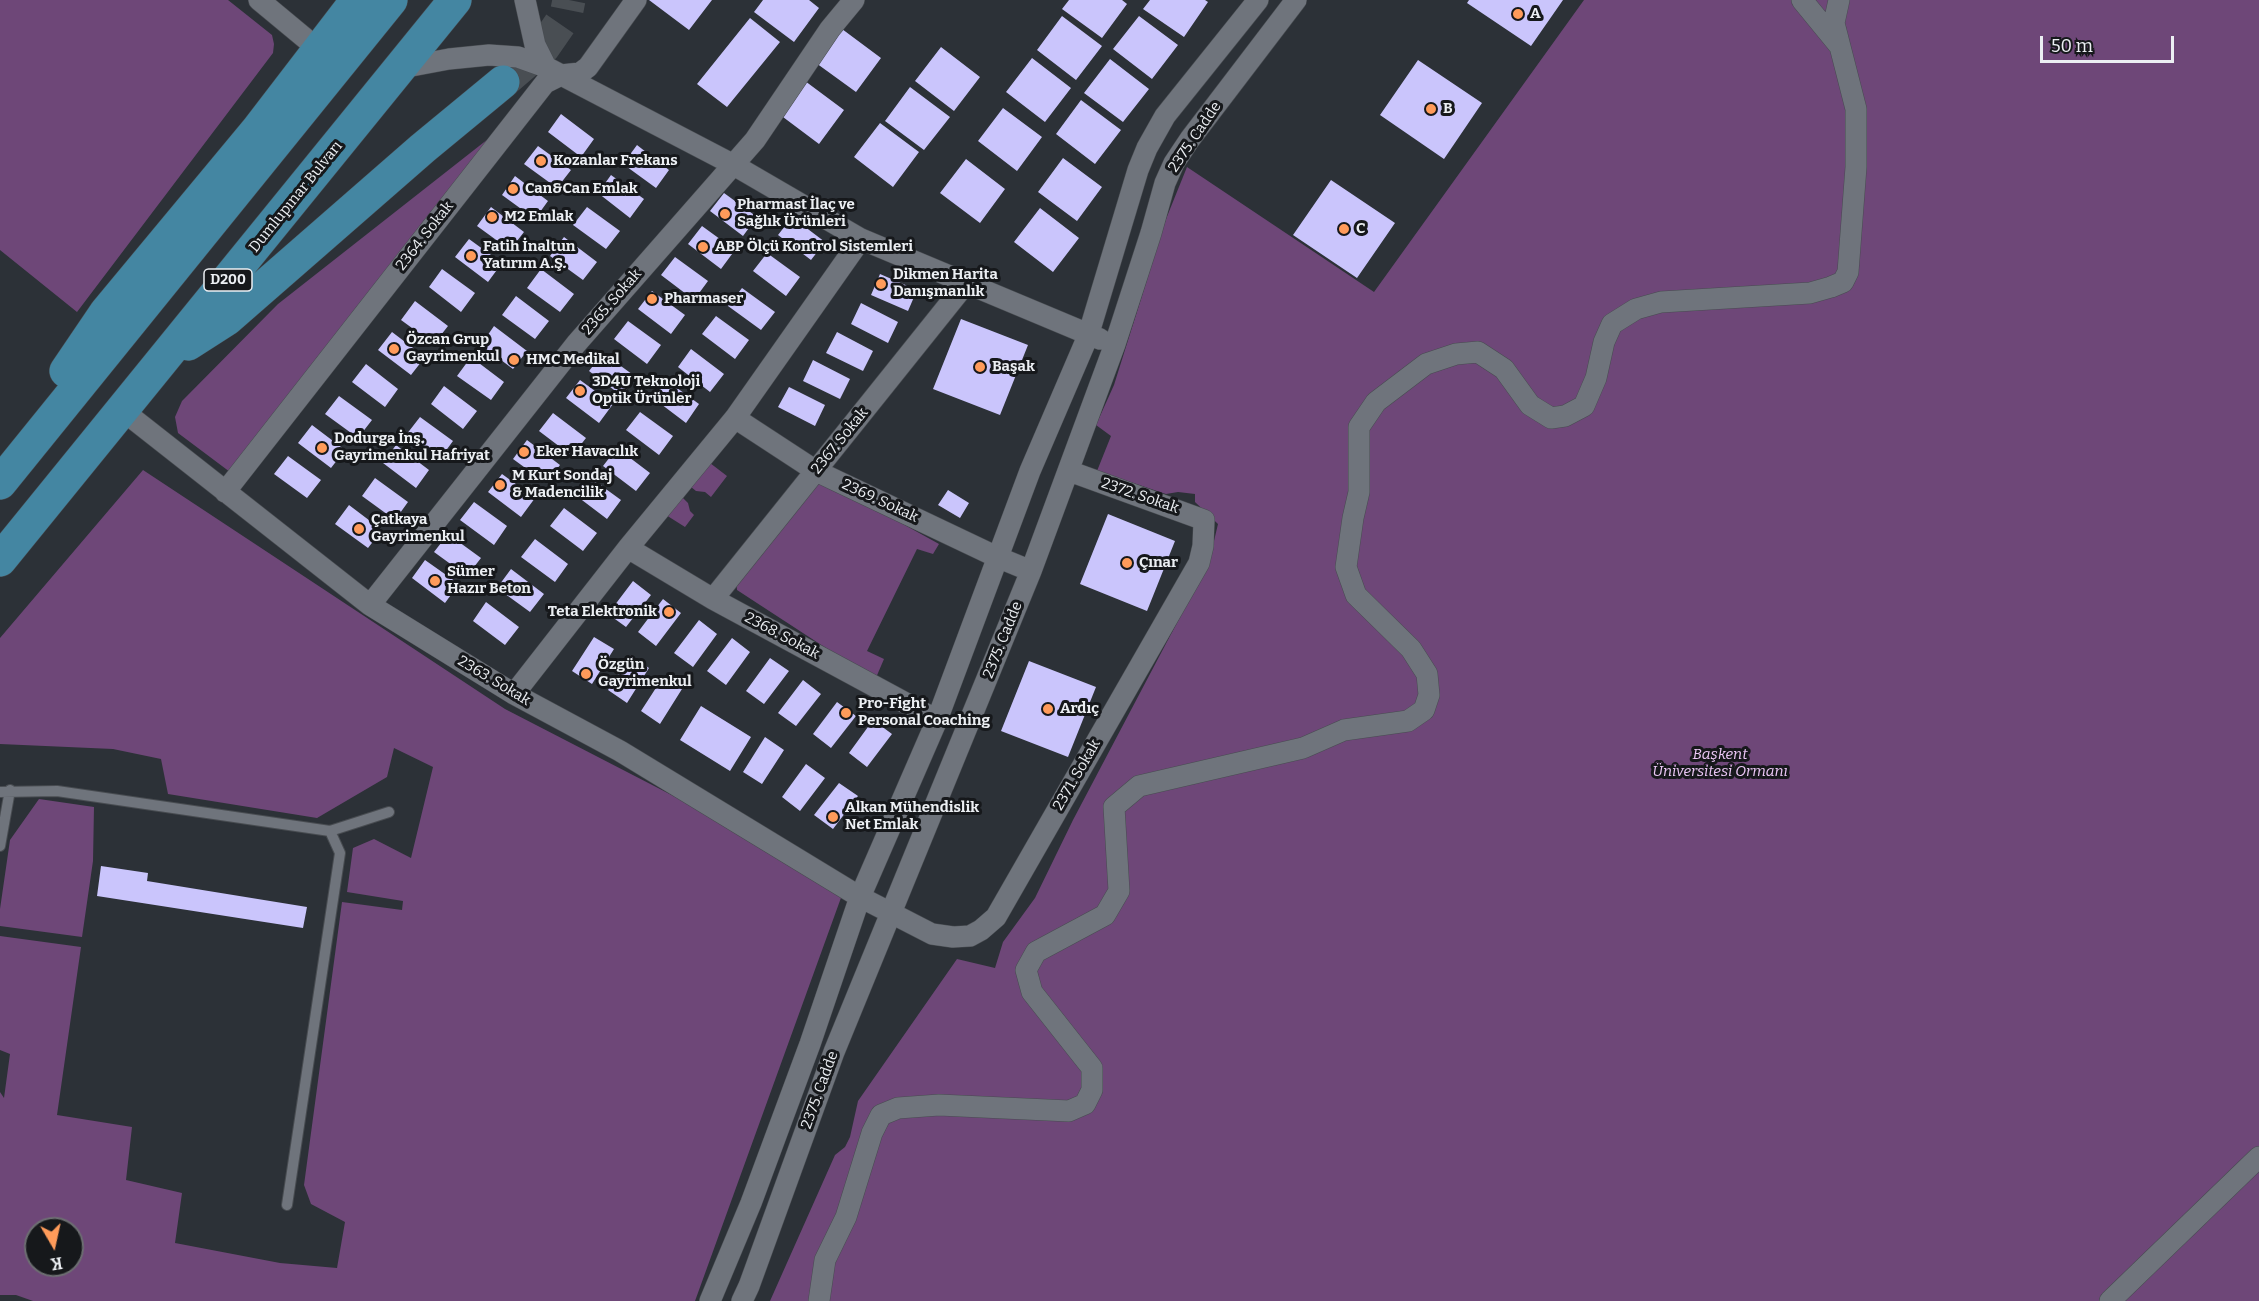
<!DOCTYPE html>
<html>
<head>
<meta charset="utf-8">
<style>
  body { margin:0 }
  #map { position:relative; width:2259px; height:1301px; overflow:hidden; background:#2c3137; font-family:Bitter,serif }
  canvas { display:block }
  .north { position:absolute; left:24px; top:1217px; width:60px; height:60px; box-sizing:border-box; background:#16181b; border:2px solid #6c6e71; border-radius:50%; rotate:171deg; font-size:16px; font-weight:700; line-height:24px; text-align:center; color:#eceff3 }
  .north::after { content:''; display:block; margin:auto; width:21px; height:27px; background:#ff9b5a; clip-path:polygon(50% 0,100% 100%,50% 72%,0 100%) }
  .scale { position:absolute; left:2040px; top:36px; width:134px; height:27px; box-sizing:border-box; border:3px solid #eceff3; border-top:0; padding-left:8px; font-size:18px; line-height:21px; white-space:nowrap; color:#eceff3; -webkit-text-stroke:4px #16181b; paint-order:stroke }
</style>
</head>
<body>
<div id="map">
<canvas width="2259" height="1301"></canvas>
<div class="north">K</div>
<div class="scale">50 m</div>
</div>
<script>
const g = document.querySelector('canvas').getContext('2d');
g.lineJoin = 'round';
function fillPath(path, color) {
  g.fillStyle = color;
  g.fill(path, 'evenodd');
}
function toPath(rows) {
  const path = new Path2D();
  for (const r of rows) {
    path.moveTo(r[0], r[1]);
    for (let i = 2; i < r.length; i += 2) path.lineTo(r[i], r[i + 1]);
  }
  return path;
}
function strokePath(path, color, width, dash) {
  g.strokeStyle = color;
  g.lineWidth = width;
  g.lineCap = dash ? 'butt' : 'round';
  g.setLineDash(dash || []);
  g.stroke(path);
}
function label(font, color, halo, rows, align = 'center') {
  g.font = font + ' Bitter,serif';
  g.lineWidth = 6;
  g.setLineDash([]);
  g.textBaseline = 'middle';
  g.strokeStyle = halo;
  g.fillStyle = color;
  for (const [text, x, y, turn = 0] of rows) {
    g.save();
    g.translate(x, y);
    g.rotate((+turn || 0) * Math.PI / 180);
    g.textAlign = isNaN(turn) ? turn : align;
    if (halo) g.strokeText(text, 0, 0);
    g.fillText(text, 0, 0);
    g.restore();
  }
}
const green = toPath([
  [0,0,228,0,272,35,274,44,273,53,77,312,0,250],
  [1584,0,2259,0,2259,1301,770,1301,835,1155,845,1147,850,1137,858,1101,957,959,995,968,1003,942,1035,898,1073,820,1209,562,1218,524,1195,502,1195,494,1178,492,1166,494,1097,471,1111,436,1096,425,1114,385,1166,219,1187,167,1374,292],
  [502,128,230,472,178,433,175,417,182,401,278,304],
  [710,463,727,476,711,497,705,492,696,491,691,487],
  [143,470,505,709,751,836,842,895,695,1301,33,1301,16,1295,0,1295,0,1092,4,1098,10,1054,0,1050,0,936,81,947,57,1115,132,1127,126,1180,182,1193,175,1243,280,1263,337,1268,345,1222,311,1204,304,1185,342,902,402,910,403,901,347,892,353,848,374,839,411,858,433,767,394,748,387,777,317,818,168,794,161,759,113,749,0,744,0,638],
  [36,1229,72,1229,72,1265,36,1265],
  [822,479,939,544,933,554,917,549,867,651,884,659,875,680,737,590,736,579],
  [682,497,688,503,690,511,694,515,685,527,666,515],
  [39,799,94,807,93,861,82,937,0,926,0,909,10,840]
]);
const building = toPath([
  [649,0,712,0,689,30],
  [763,0,809,0,819,8,794,42,754,12],
  [1069,0,1122,0,1127,4,1102,38,1062,9],
  [1150,0,1205,0,1208,2,1184,37,1143,9],
  [1469,0,1563,0,1531,46,1467,3],
  [1062,16,1102,46,1076,80,1037,50],
  [1139,16,1178,45,1152,79,1113,49],
  [750,18,780,42,727,107,697,84],
  [842,29,881,58,856,92,816,63],
  [941,47,980,77,954,111,915,81],
  [1032,58,1071,88,1045,122,1006,92],
  [1110,59,1149,89,1123,122,1084,93],
  [1418,60,1482,103,1444,159,1380,115],
  [805,81,844,110,819,144,779,114],
  [910,87,950,117,924,150,885,121],
  [1081,100,1121,130,1095,164,1056,134],
  [1003,108,1042,137,1017,171,978,141],
  [561,114,594,139,581,157,548,132],
  [880,123,919,152,893,187,854,157],
  [637,145,669,170,656,188,623,164],
  [538,146,571,170,557,188,524,164],
  [1063,158,1102,187,1077,221,1038,192],
  [966,159,1005,189,980,223,940,193],
  [611,175,644,199,630,218,598,193],
  [515,176,548,201,535,219,502,195],
  [1331,180,1395,223,1357,278,1293,235],
  [724,193,757,217,743,236,710,211],
  [491,207,524,232,510,250,477,226],
  [587,207,620,231,606,249,573,225],
  [1040,208,1079,238,1053,272,1014,242],
  [792,217,825,242,811,260,778,235],
  [702,226,735,250,721,269,688,244],
  [564,237,597,262,583,280,550,256],
  [469,239,502,263,488,282,455,257],
  [767,253,800,277,786,296,753,271],
  [675,257,708,281,694,300,661,275],
  [442,269,475,293,461,312,429,287],
  [541,269,574,294,560,312,527,288],
  [880,274,917,290,908,311,871,295],
  [742,288,775,312,761,330,728,306],
  [652,291,685,315,671,334,638,309],
  [516,296,549,321,535,339,502,315],
  [415,301,448,326,434,344,401,320],
  [861,303,898,322,888,343,851,324],
  [716,316,749,340,735,359,702,334],
  [961,319,1028,345,1000,415,933,389],
  [628,321,661,345,647,364,614,339],
  [494,326,527,351,513,369,481,345],
  [392,332,425,357,411,375,378,350],
  [837,332,873,351,863,371,826,353],
  [691,349,724,374,710,392,678,367],
  [603,353,636,377,622,396,589,371],
  [471,357,504,382,491,400,457,376],
  [813,360,850,379,840,399,803,381],
  [366,364,398,389,385,407,352,382],
  [580,380,613,404,599,423,566,398],
  [666,380,699,404,686,423,653,398],
  [444,386,477,411,463,429,431,404],
  [789,387,825,405,815,426,778,407],
  [339,396,372,420,358,438,325,414],
  [640,412,673,436,659,455,626,430],
  [553,413,586,438,572,456,539,431],
  [420,417,453,441,439,460,406,435],
  [312,425,345,450,331,468,298,443],
  [527,440,560,465,546,483,513,459],
  [396,445,429,470,416,488,383,463],
  [617,448,650,473,636,491,603,466],
  [288,456,321,480,307,498,274,474],
  [502,474,535,498,521,517,488,492],
  [588,476,621,500,607,519,574,494],
  [375,478,408,502,395,520,362,496],
  [948,490,969,503,960,518,938,505],
  [474,502,507,526,494,545,460,520],
  [349,505,382,530,368,548,335,524],
  [564,508,597,533,583,551,550,526],
  [1108,514,1175,541,1147,611,1080,584],
  [448,534,481,558,467,576,434,552],
  [535,539,568,564,555,582,521,557],
  [425,560,459,584,445,603,412,578],
  [511,569,544,594,530,612,497,588],
  [633,581,651,595,626,627,608,614],
  [663,599,681,613,656,646,638,632],
  [486,602,519,627,505,645,473,621],
  [699,620,717,634,693,667,674,653],
  [594,637,614,649,592,684,572,671],
  [732,638,750,652,726,685,707,671],
  [630,655,649,668,627,703,608,690],
  [770,658,789,671,764,704,746,691],
  [1029,661,1096,687,1068,757,1001,731],
  [663,677,682,689,660,724,641,711],
  [803,680,821,694,796,726,778,713],
  [837,702,856,716,831,748,813,734],
  [701,706,751,737,730,771,680,740],
  [873,720,892,734,867,767,849,753],
  [765,737,784,750,762,784,743,772],
  [806,764,825,778,800,811,782,797],
  [839,783,858,796,833,829,814,815],
  [101,866,148,873,147,881,307,907,303,928,97,896]
]);
const trunkTunnel = toPath([
  [503,82,544,47,566,15,569,0]
]);
const service = toPath([
  [0,792,57,791,330,831,389,812],
  [0,846,10,790],
  [287,1205,340,853,330,831]
]);
const minor = toPath([
  [259,0,306,39],
  [525,0,535,45,546,67],
  [1802,0,1838,44],
  [401,68,449,59,489,55,518,57,546,67,732,164,861,239,1100,339],
  [122,410,370,605,514,694,620,751,860,897,932,934,953,937,970,936,981,930,996,917,1199,563,1203,546,1204,520,1069,471],
  [735,418,816,471,997,557,1031,571],
  [225,492,545,83,561,75,580,73,588,67,636,0],
  [628,548,713,599,937,720],
  [713,599,967,282],
  [370,605,576,344,755,140,830,29,854,0],
  [514,694,628,548,735,418,861,239],
  [710,1301,751,1203,810,1044,860,897,937,720,1030,471,1088,336,1138,170,1147,148,1165,116,1258,0],
  [742,1301,749,1286,834,1052,1031,571,1115,344,1151,233,1165,183,1174,163,1190,139,1296,0],
  [819,1301,825,1260,846,1217,872,1133,881,1115,898,1108,939,1105,1069,1111,1085,1104,1092,1090,1092,1068,1032,992,1026,970,1036,952,1105,915,1119,891,1114,807,1139,786,1303,748,1344,730,1408,721,1424,710,1429,695,1427,674,1411,649,1356,595,1346,567,1353,518,1359,492,1359,427,1376,402,1426,364,1456,354,1478,352,1504,369,1530,405,1551,418,1565,416,1584,406,1596,378,1604,342,1612,324,1636,309,1661,302,1810,293,1831,287,1843,282,1848,272,1856,167,1856,109,1834,23,1839,0],
  [2110,1301,2259,1157]
]);
const trunk = toPath([
  [188,344,227,319,423,148,503,82],
  [66,371,106,312,258,129,357,0],
  [0,483,391,0],
  [0,560,455,0]
]);
const markers = [
  [1518,14,6,"#ff9b5a"],
  [1431,109,6,"#ff9b5a"],
  [541,161,6,"#ff9b5a"],
  [513,189,6,"#ff9b5a"],
  [725,214,6,"#ff9b5a"],
  [492,217,6,"#ff9b5a"],
  [1344,229,6,"#ff9b5a"],
  [703,247,6,"#ff9b5a"],
  [471,256,6,"#ff9b5a"],
  [881,284,6,"#ff9b5a"],
  [652,299,6,"#ff9b5a"],
  [394,349,6,"#ff9b5a"],
  [514,360,6,"#ff9b5a"],
  [980,367,6,"#ff9b5a"],
  [580,391,6,"#ff9b5a"],
  [322,448,6,"#ff9b5a"],
  [524,452,6,"#ff9b5a"],
  [500,485,6,"#ff9b5a"],
  [359,529,6,"#ff9b5a"],
  [1127,563,6,"#ff9b5a"],
  [435,581,6,"#ff9b5a"],
  [669,612,6,"#ff9b5a"],
  [586,674,6,"#ff9b5a"],
  [1048,709,6,"#ff9b5a"],
  [846,713,6,"#ff9b5a"],
  [833,817,6,"#ff9b5a"]
];
const shields = [
  [228,280,48]
];
const shieldNames = [
  ["D200",228,280]
];
const poiNames = [
  ["A",1530,14],
  ["B",1443,109],
  ["Kozanlar Frekans",553,161],
  ["Can&Can Emlak",525,189],
  ["Pharmast İlaç ve",737,205],
  ["Sağlık Ürünleri",737,222],
  ["M2 Emlak",504,217],
  ["C",1356,229],
  ["Fatih İnaltun",483,247],
  ["Yatırım A.Ş.",483,264],
  ["ABP Ölçü Kontrol Sistemleri",715,247],
  ["Dikmen Harita",893,275],
  ["Danışmanlık",893,292],
  ["Pharmaser",664,299],
  ["Özcan Grup",406,340],
  ["Gayrimenkul",406,357],
  ["HMC Medikal",526,360],
  ["Başak",992,367],
  ["3D4U Teknoloji",592,382],
  ["Optik Ürünler",592,399],
  ["Dodurga İnş.",334,439],
  ["Gayrimenkul Hafriyat",334,456],
  ["Eker Havacılık",536,452],
  ["M Kurt Sondaj",512,476],
  ["& Madencilik",512,493],
  ["Çatkaya",371,520],
  ["Gayrimenkul",371,537],
  ["Çınar",1139,563],
  ["Sümer",447,572],
  ["Hazır Beton",447,589],
  ["Teta Elektronik",657,612,"right"],
  ["Özgün",598,665],
  ["Gayrimenkul",598,682],
  ["Pro-Fight",858,704],
  ["Personal Coaching",858,721],
  ["Ardıç",1060,709],
  ["Alkan Mühendislik",845,808],
  ["Net Emlak",845,825]
];
const streetNames = [
  ["2375. Cadde",1195,137,-56],
  ["Dumlupınar Bulvarı",296,197,-51],
  ["2364. Sokak",425,236,-52],
  ["2365. Sokak",612,302,-49],
  ["2367. Sokak",840,441,-51],
  ["2372. Sokak",1140,496,19],
  ["2369. Sokak",880,501,25],
  ["2368. Sokak",782,636,28],
  ["2375. Cadde",1003,640,-68],
  ["2363. Sokak",494,681,31],
  ["2371. Sokak",1077,775,-60],
  ["2375. Cadde",820,1090,-70]
];
const parkNames = [
  ["Başkent",1720,755],
  ["Üniversitesi Ormanı",1720,772]
];
fillPath(green, '#6e4778');
fillPath(building, '#cac5fc');
strokePath(trunkTunnel, '#494e53', 33, [33, 16]);
strokePath(service, '#484c51', 12);
strokePath(minor, '#484c51', 22);
strokePath(trunk, '#484c51', 34);
strokePath(service, '#6f747c', 10);
strokePath(minor, '#6f747c', 21);
strokePath(trunk, '#4486a2', 33);
for (const [x, y, r, color] of markers) {
  const dot = new Path2D();
  dot.arc(x, y, r, 0, 2 * Math.PI);
  g.fillStyle = color;
  g.fill(dot);
  strokePath(dot, '#16181b', 2);
}
for (const [x, y, w] of shields) {
  const box = new Path2D();
  box.roundRect(x - w / 2, y - 11, w, 22, 4.5);
  g.fillStyle = '#16181b';
  g.fill(box);
  strokePath(box, '#eceff3', 1.5);
}
label('bold 14px', '#eceff3', null, shieldNames);
label('bold 15px', '#eceff3', '#16181b', poiNames, 'left');
label('15px', '#eceff3', '#16181b', streetNames);
label('italic 15px', '#edc8f7', '#16181b', parkNames);
</script>
</body>
</html>
